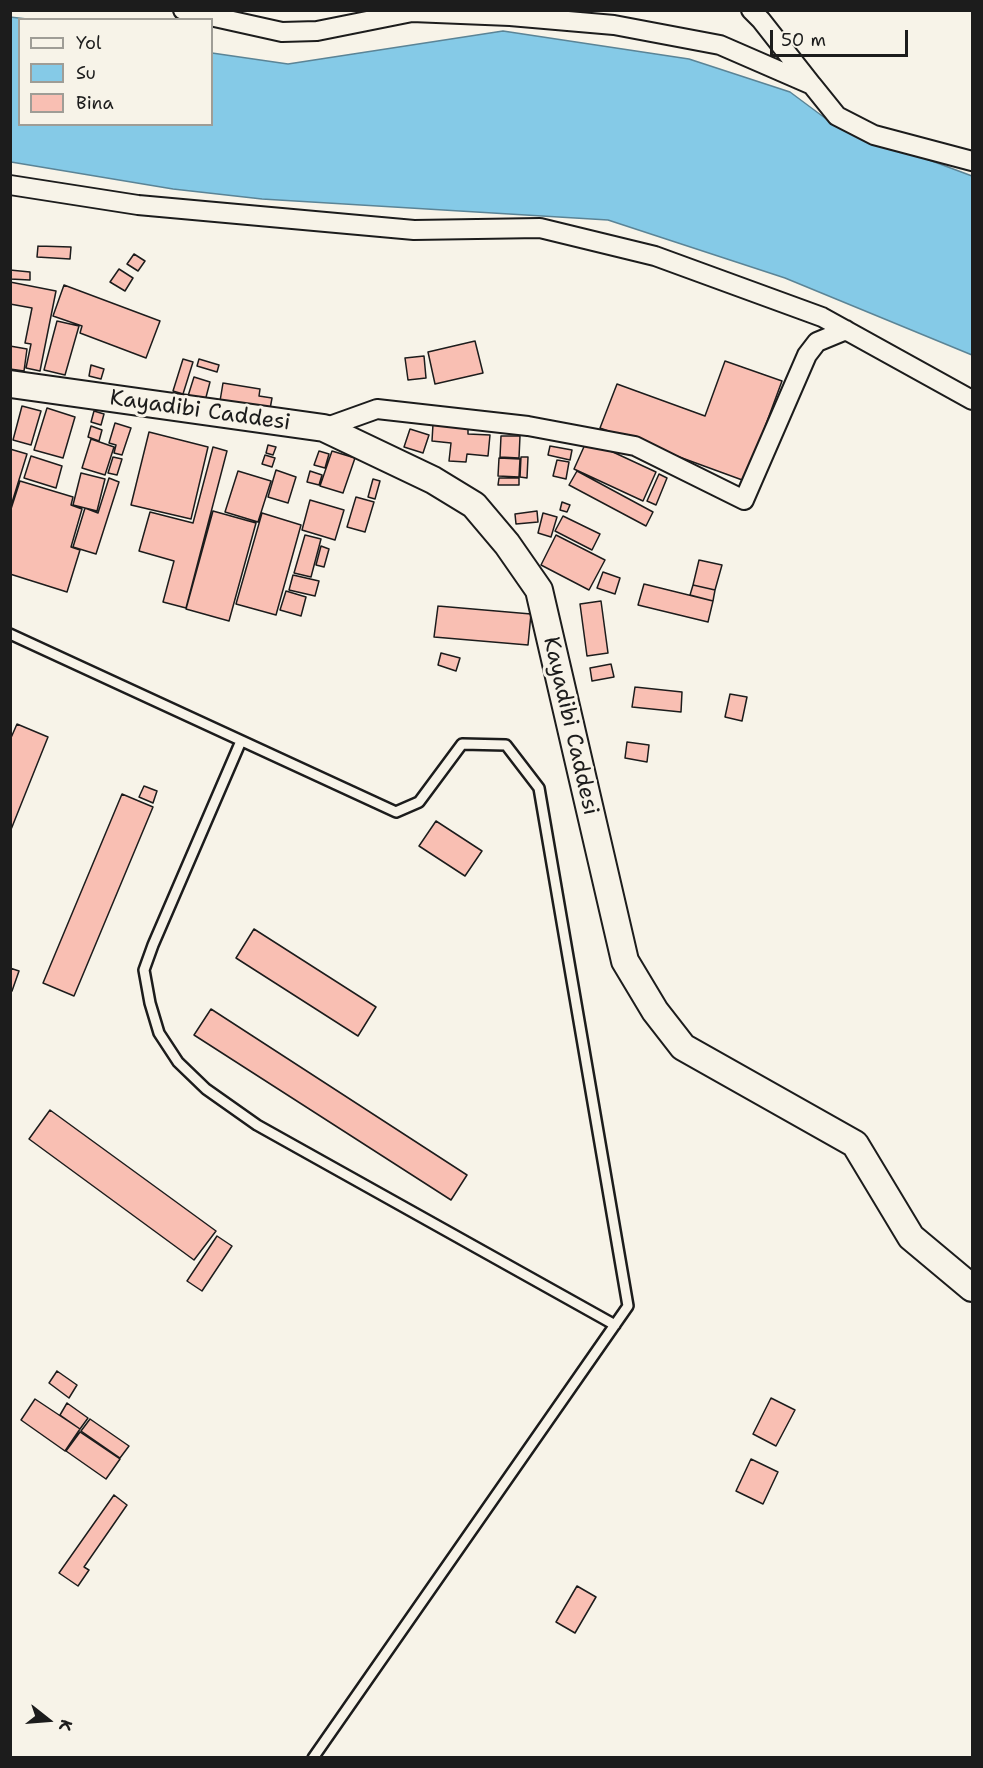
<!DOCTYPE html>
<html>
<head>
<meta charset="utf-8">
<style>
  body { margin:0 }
  #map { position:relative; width:983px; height:1768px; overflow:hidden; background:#f7f3e8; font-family:"Shantell Sans",sans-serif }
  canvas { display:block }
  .frame { position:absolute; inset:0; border:12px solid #1c1c1c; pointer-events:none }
  .legend { position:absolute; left:18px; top:18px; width:195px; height:108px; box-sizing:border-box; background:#f7f3e8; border:2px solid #9f9d96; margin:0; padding:8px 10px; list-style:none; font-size:18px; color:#1c1c1c }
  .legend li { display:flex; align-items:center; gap:12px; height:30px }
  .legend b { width:30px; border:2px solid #9f9d96 }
  .north { position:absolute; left:18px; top:1690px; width:60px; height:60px; -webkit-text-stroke:4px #f7f3e8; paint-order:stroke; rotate:107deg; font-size:16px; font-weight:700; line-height:24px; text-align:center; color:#1c1c1c }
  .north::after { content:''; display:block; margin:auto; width:21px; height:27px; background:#1c1c1c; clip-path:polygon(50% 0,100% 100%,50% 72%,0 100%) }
  .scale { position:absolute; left:770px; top:30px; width:138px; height:27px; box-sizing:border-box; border:3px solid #1c1c1c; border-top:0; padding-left:8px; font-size:18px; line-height:21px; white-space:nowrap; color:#1c1c1c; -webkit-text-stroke:4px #f7f3e8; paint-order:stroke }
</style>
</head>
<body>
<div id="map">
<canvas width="983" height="1768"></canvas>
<div class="frame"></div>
<ul class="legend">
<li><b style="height:8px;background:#f7f3e8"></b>Yol</li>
<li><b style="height:16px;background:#85cae7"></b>Su</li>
<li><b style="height:16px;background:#f9bfb3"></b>Bina</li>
</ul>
<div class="north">K</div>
<div class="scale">50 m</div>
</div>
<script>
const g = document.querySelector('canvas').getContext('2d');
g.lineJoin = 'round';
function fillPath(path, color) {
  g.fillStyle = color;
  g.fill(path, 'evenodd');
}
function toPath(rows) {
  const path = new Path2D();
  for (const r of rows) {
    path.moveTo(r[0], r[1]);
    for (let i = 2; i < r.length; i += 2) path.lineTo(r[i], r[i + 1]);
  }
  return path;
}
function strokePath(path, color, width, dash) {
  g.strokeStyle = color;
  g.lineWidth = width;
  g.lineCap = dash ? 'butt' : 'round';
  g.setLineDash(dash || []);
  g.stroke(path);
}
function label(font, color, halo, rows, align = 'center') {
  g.font = font + ' "Shantell Sans",sans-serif';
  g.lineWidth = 6;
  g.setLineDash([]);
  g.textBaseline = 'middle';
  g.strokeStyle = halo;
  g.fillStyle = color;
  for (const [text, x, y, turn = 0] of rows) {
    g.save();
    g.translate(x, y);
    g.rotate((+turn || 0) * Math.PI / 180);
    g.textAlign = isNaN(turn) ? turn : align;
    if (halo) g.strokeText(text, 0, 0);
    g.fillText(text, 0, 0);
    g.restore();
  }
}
const water = toPath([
  [10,17,27,19,20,20,20,124,212,124,212,53,288,64,503,31,689,59,790,92,833,124,972,176,972,355,785,278,608,220,262,199,173,189,11,162,10,17]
]);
const building = toPath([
  [38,246,71,247,70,259,37,257,38,246],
  [134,254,145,261,138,271,127,264,134,254],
  [119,269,133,278,125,291,110,282,119,269],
  [10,270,30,272,30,280,10,279,10,270],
  [10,282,56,291,40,371,26,368,31,344,25,343,32,308,10,304,10,282],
  [64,285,160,321,146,358,80,333,82,326,53,316,64,285],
  [57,321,79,326,65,375,44,370,57,321],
  [475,341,483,373,435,384,428,352,475,341],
  [10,346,27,349,24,371,10,369,10,346],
  [424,356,426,378,408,380,405,358,424,356],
  [183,359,193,362,183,394,173,391,183,359],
  [199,359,219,365,217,372,197,366,199,359],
  [725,361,782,381,745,481,600,428,617,384,705,416,725,361],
  [91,365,104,369,101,379,89,376,91,365],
  [194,377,210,382,205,401,188,396,194,377],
  [223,383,260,389,259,396,272,398,270,409,220,401,223,383],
  [22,406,41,411,31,445,13,440,22,406],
  [47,408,75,417,63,458,34,450,47,408],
  [94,411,104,414,101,425,91,422,94,411],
  [115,423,131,428,122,455,114,453,116,445,109,443,115,423],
  [433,424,468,427,468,434,490,435,488,456,467,454,466,462,449,461,451,443,432,441,433,424],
  [91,426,102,430,99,441,88,437,91,426],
  [410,429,429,435,423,453,404,447,410,429],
  [149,432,208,447,191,519,131,505,149,432],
  [501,436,520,436,519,458,500,457,501,436],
  [91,439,114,447,105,475,82,468,91,439],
  [587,440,656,472,643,501,574,469,587,440],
  [268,445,276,447,273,455,266,453,268,445],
  [550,446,572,450,570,460,548,455,550,446],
  [213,447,227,451,186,608,163,602,174,561,139,551,150,512,193,523,213,447],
  [10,449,27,454,10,509,10,449],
  [319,451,329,454,325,468,314,465,319,451],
  [332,451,355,458,343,493,320,486,332,451],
  [265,455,275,458,272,467,262,464,265,455],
  [31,456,62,466,56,488,24,478,31,456],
  [113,457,122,459,117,475,108,473,113,457],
  [521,457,528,457,527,478,520,477,521,457],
  [499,458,520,459,519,477,498,476,499,458],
  [557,460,569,462,566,479,553,476,557,460],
  [276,470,296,477,288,503,268,497,276,470],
  [238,471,271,481,258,522,225,512,238,471],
  [310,471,322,475,319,485,307,482,310,471],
  [577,471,653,512,646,526,569,485,577,471],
  [81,473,105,479,97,511,73,505,81,473],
  [659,474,667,478,656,505,647,501,659,474],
  [109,478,119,482,96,554,73,547,85,508,98,513,109,478],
  [499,478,519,478,519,485,498,485,499,478],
  [373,479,380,481,375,499,368,497,373,479],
  [20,481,73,497,71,505,82,509,71,547,80,550,67,592,10,574,10,512,20,481],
  [356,497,374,502,365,532,347,527,356,497],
  [310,500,344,510,335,540,302,530,310,500],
  [562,502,570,505,567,512,560,510,562,502],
  [213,511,256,523,229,621,186,609,213,511],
  [537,511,538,522,516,524,515,514,537,511],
  [262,513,301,525,276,615,236,604,262,513],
  [543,513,557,517,551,537,538,533,543,513],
  [563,516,600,534,592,550,555,531,563,516],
  [305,535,321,539,311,577,294,573,305,535],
  [556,535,605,560,589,590,541,565,556,535],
  [321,546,329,549,324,567,316,565,321,546],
  [699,560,722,565,715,590,693,585,699,560],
  [603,572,620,578,615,594,597,588,603,572],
  [293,575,319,581,315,596,289,590,293,575],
  [644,584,713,601,708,622,638,605,644,584],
  [693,585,715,590,713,601,690,595,693,585],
  [286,591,306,597,301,616,280,610,286,591],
  [601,601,608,653,587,656,580,604,601,601],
  [438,606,531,614,528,645,434,637,438,606],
  [441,653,460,658,456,671,438,665,441,653],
  [611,664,614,677,592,681,590,668,611,664],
  [635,687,682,692,681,712,632,707,635,687],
  [730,694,747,697,742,721,725,717,730,694],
  [17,724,48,737,10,832,10,740,17,724],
  [627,742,649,745,647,762,625,758,627,742],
  [144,786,157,791,153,803,139,797,144,786],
  [122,794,153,807,74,996,43,983,122,794],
  [436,821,482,851,465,876,419,846,436,821],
  [254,929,376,1007,358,1036,236,958,254,929],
  [10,968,19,971,12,991,10,990,10,968],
  [211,1009,467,1175,451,1200,194,1035,211,1009],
  [50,1110,216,1231,194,1260,29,1139,50,1110],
  [217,1236,232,1246,202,1291,187,1281,217,1236],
  [57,1371,77,1385,69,1398,49,1383,57,1371],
  [771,1398,795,1410,776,1446,753,1434,771,1398],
  [35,1399,80,1429,65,1451,21,1420,35,1399],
  [67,1403,88,1418,80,1429,60,1415,67,1403],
  [90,1419,129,1446,120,1458,81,1431,90,1419],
  [80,1432,120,1459,106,1479,66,1451,80,1432],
  [751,1459,778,1472,763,1504,736,1491,751,1459],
  [114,1495,127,1505,84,1567,89,1570,78,1586,59,1573,114,1495],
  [577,1586,596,1597,575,1633,556,1622,577,1586]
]);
const lane = toPath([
  [10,634,396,812,419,802,462,744,506,745,539,788,628,1306,313,1758],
  [241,741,153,945,144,970,150,1003,159,1033,178,1062,206,1089,257,1125,615,1325]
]);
const street = toPath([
  [183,10,282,32,317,31,412,12,510,16,614,25,720,45,812,85,761,20,751,10],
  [812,85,837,116,874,135,972,161],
  [10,185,138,205,414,230,540,228,655,256,822,317,972,400],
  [324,428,377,409,528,426,635,446,744,500,807,355,817,342,846,330]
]);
const secondary = toPath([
  [10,384,324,428,433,480,474,505,507,544,539,590,625,961,655,1011,683,1047,855,1144,911,1237,972,1288]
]);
const streetNames = [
  ["Kayadibi Caddesi",200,411,8],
  ["Kayadibi Caddesi",570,726,77]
];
fillPath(water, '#85cae7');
strokePath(water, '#5b8496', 1.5);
fillPath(building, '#f9bfb3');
strokePath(building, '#1c1c1c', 1.5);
strokePath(lane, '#1c1c1c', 14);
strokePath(street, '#1c1c1c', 22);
strokePath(secondary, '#1c1c1c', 30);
strokePath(lane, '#f7f3e8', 9);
strokePath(street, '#f7f3e8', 18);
strokePath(secondary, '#f7f3e8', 26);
label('22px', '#1c1c1c', '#f7f3e8', streetNames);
</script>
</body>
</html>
